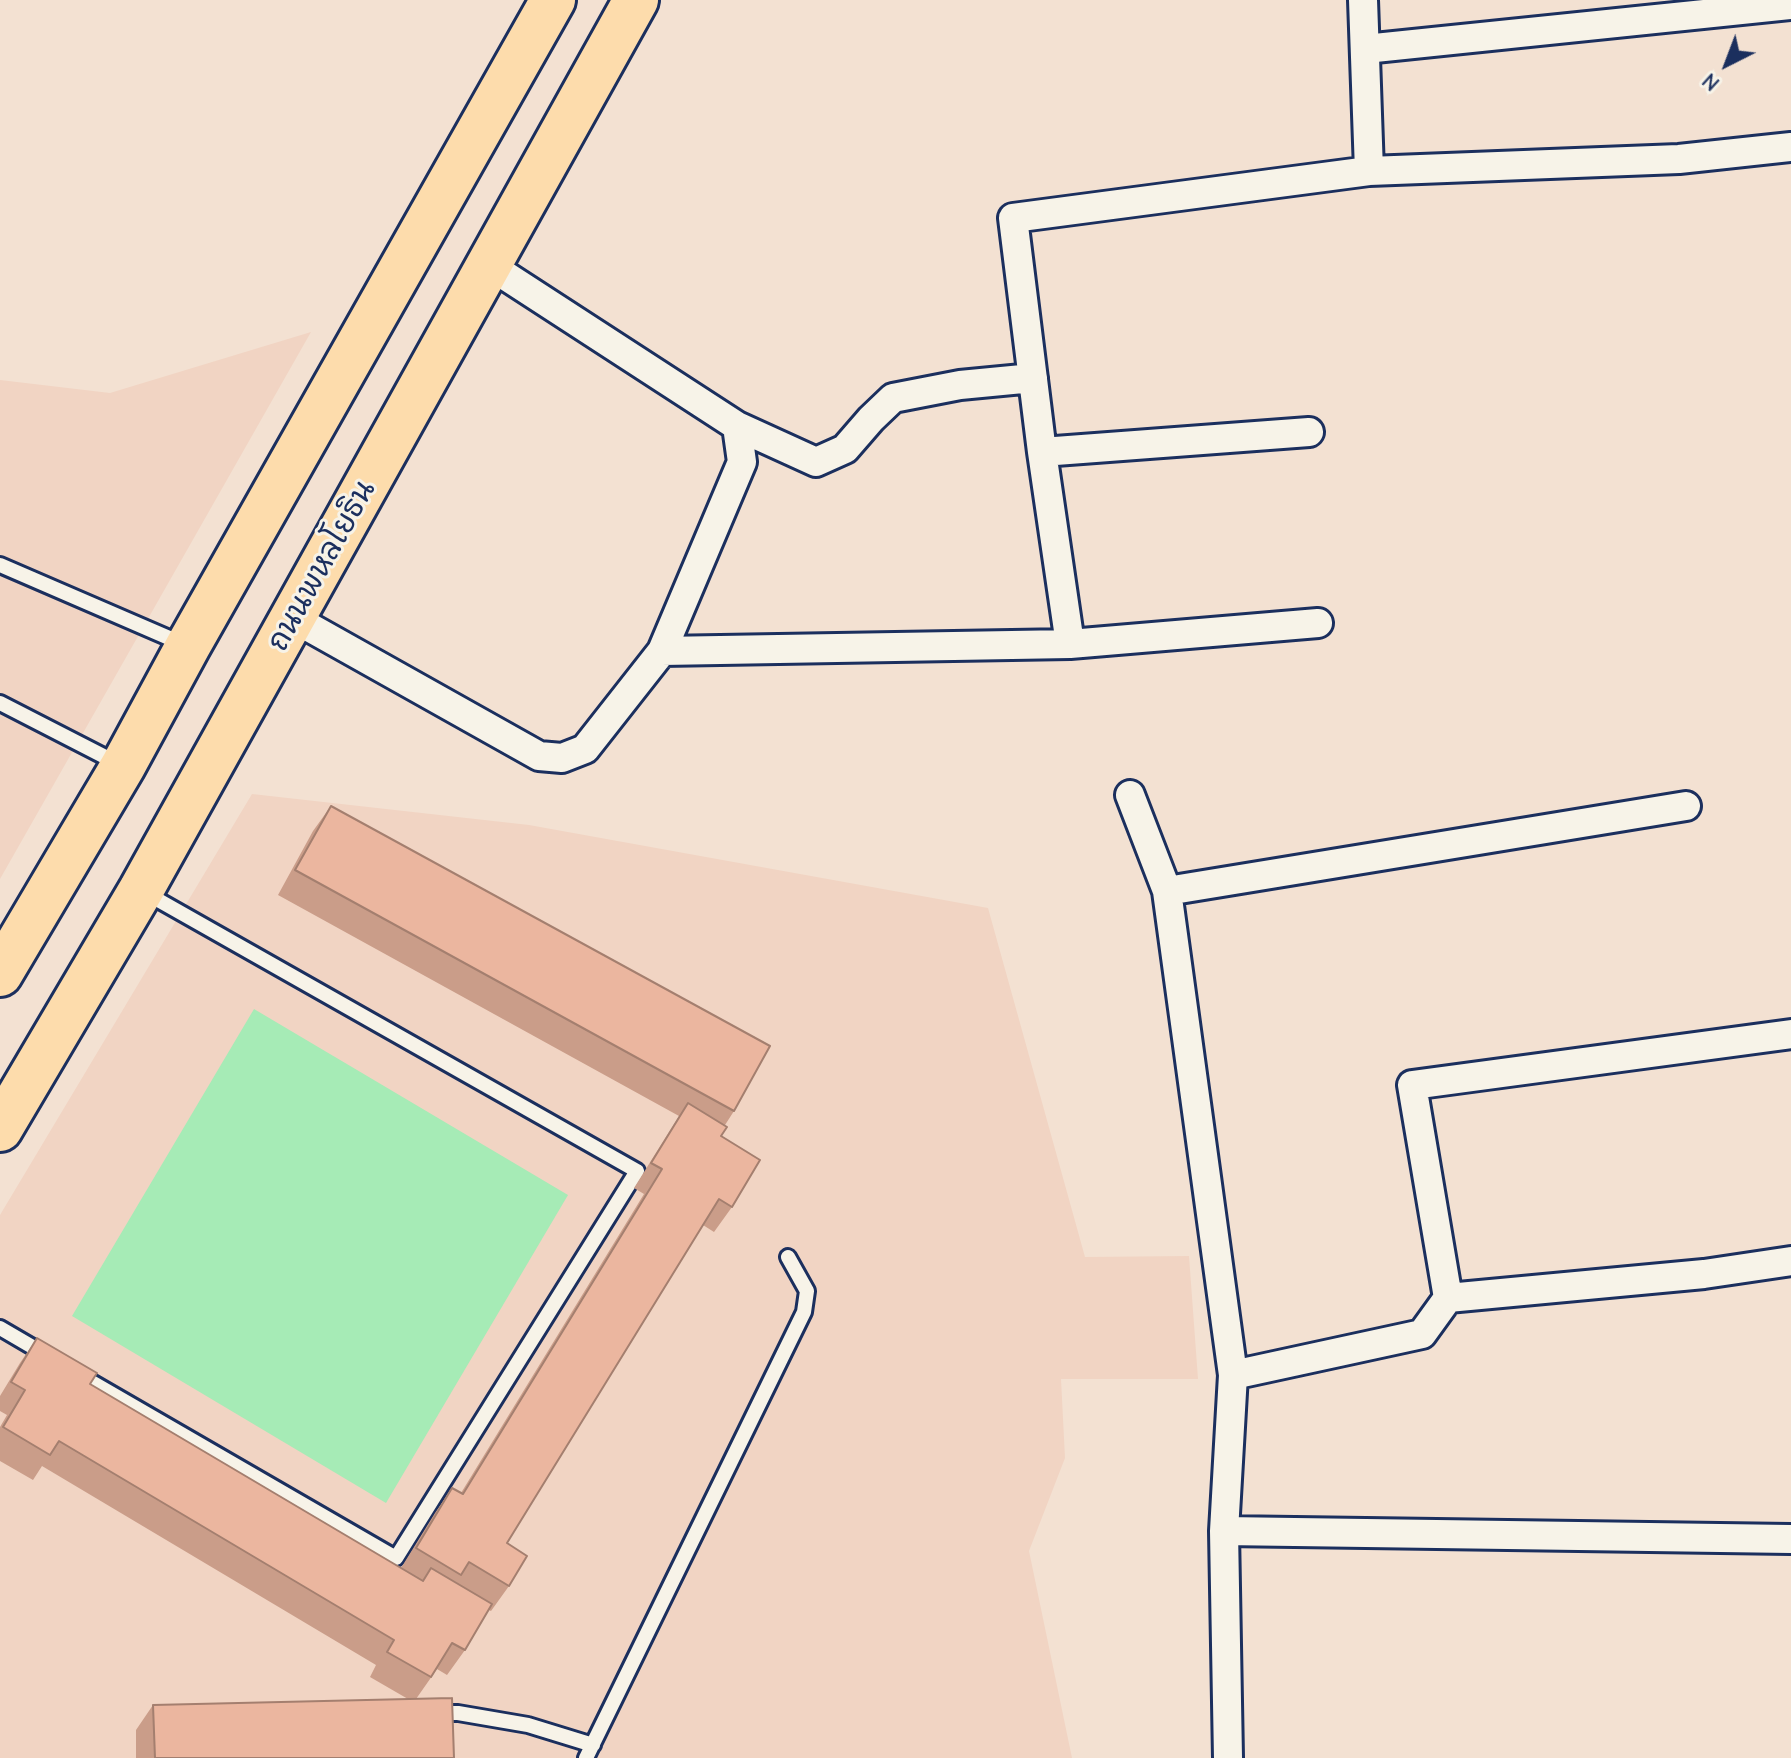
<!DOCTYPE html>
<html>
<head>
<meta charset="utf-8">
<style>
  body { margin:0 }
  #map { position:relative; width:1791px; height:1758px; overflow:hidden; background:#f3e1d2; font-family:"Comic Neue",sans-serif }
  canvas { display:block }
  .north { position:absolute; left:1687px; top:24px; width:80px; height:80px; -webkit-text-stroke:6px #f7f3e8; paint-order:stroke; rotate:222deg; font-size:22px; font-weight:700; line-height:32px; text-align:center; color:#1b2f5e }
  .north::after { content:''; display:block; margin:auto; width:28px; height:36px; background:#1b2f5e; clip-path:polygon(50% 0,100% 100%,50% 72%,0 100%) }
</style>
</head>
<body>
<div id="map">
<canvas width="1791" height="1758"></canvas>
<div class="north">N</div>
</div>
<script>
const g = document.querySelector('canvas').getContext('2d');
g.lineJoin = 'round';
function fillPath(path, color) {
  g.fillStyle = color;
  g.fill(path, 'evenodd');
}
function toPath(rows) {
  const path = new Path2D();
  for (const r of rows) {
    path.moveTo(r[0], r[1]);
    for (let i = 2; i < r.length; i += 2) path.lineTo(r[i], r[i + 1]);
  }
  return path;
}
function strokePath(path, color, width, dash) {
  g.strokeStyle = color;
  g.lineWidth = width;
  g.lineCap = dash ? 'butt' : 'round';
  g.setLineDash(dash || []);
  g.stroke(path);
}
function label(font, color, halo, rows, align = 'center') {
  g.font = font + ' "Comic Neue","Playpen Sans Thai",sans-serif';
  g.lineWidth = 6;
  g.setLineDash([]);
  g.textBaseline = 'middle';
  g.strokeStyle = halo;
  g.fillStyle = color;
  for (const [text, x, y, turn = 0] of rows) {
    g.save();
    g.translate(x, y);
    g.rotate((+turn || 0) * Math.PI / 180);
    g.textAlign = isNaN(turn) ? turn : align;
    if (halo) g.strokeText(text, 0, 0);
    g.fillText(text, 0, 0);
    g.restore();
  }
}
const built = toPath([
  [311,332,0,879,0,380,110,393],
  [252,794,529,825,988,908,1085,1257,1189,1256,1198,1379,1061,1379,1065,1458,1029,1551,1072,1758,0,1758,0,1215]
]);
const green = toPath([
  [254,1009,568,1195,386,1503,72,1316]
]);
const lane = toPath([
  [0,565,183,644],
  [0,703,117,763],
  [0,1328,48,1356],
  [76,1373,396,1558,637,1171,144,892],
  [434,1713,458,1713,528,1725,593,1745],
  [586,1758,804,1312,807,1291,788,1257]
]);
const street = toPath([
  [1363,0,1369,171],
  [1365,49,1791,5],
  [737,426,816,462,845,449,871,419,893,398,960,385,1033,378],
  [1042,452,1309,432],
  [293,618,539,756,562,758,585,749,662,651,742,462,737,426,489,265],
  [1070,644,1042,452,1013,218,1369,171,1679,159,1791,147],
  [662,651,1070,644,1318,623],
  [1130,795,1167,891,1233,1375,1224,1531,1228,1758],
  [1167,891,1686,806],
  [1448,1298,1412,1085,1791,1034],
  [1233,1375,1422,1334,1448,1298,1704,1274,1791,1261],
  [1224,1531,1791,1539]
]);
const primary = toPath([
  [0,974,123,766,188,646,553,0],
  [0,1129,141,890,636,0]
]);
const wall = toPath([
  [331,806,734,1111,725,1125,721,1136,732,1207,714,1232,703,1225,507,1543,509,1586,491,1611,489,1610,465,1650,447,1675,437,1669,416,1699,454,1758,136,1758,136,1730,153,1705,408,1699,370,1677,376,1665,42,1466,33,1480,0,1461,0,1427,7,1415,0,1411,0,1396,20,1363,37,1338,90,1384,401,1568,435,1513,452,1488,461,1493,644,1194,634,1188,679,1116,278,895,313,831]
]);
const building = toPath([
  [331,806,770,1046,734,1111,295,870,331,806],
  [688,1103,727,1127,721,1136,760,1160,732,1207,719,1199,507,1543,527,1556,509,1586,469,1562,461,1575,416,1548,452,1488,463,1494,662,1169,651,1163,688,1103],
  [37,1338,97,1373,90,1384,423,1581,431,1568,492,1604,465,1650,452,1643,431,1677,387,1652,394,1640,59,1441,50,1455,3,1427,25,1390,11,1382,37,1338],
  [452,1698,454,1758,155,1758,153,1705,452,1698]
]);
const streetNames = [
  ["ถนนพหลโยธิน",322,566,-61]
];
fillPath(built, '#f1d4c3');
fillPath(green, '#a6ebb6');
strokePath(lane, '#1b2f5e', 20);
strokePath(street, '#1b2f5e', 34);
strokePath(primary, '#1b2f5e', 50);
strokePath(lane, '#f7f3e8', 14);
strokePath(street, '#f7f3e8', 28);
strokePath(primary, '#fddcac', 44);
fillPath(wall, '#ca9d89');
fillPath(building, '#ebb69f');
strokePath(building, '#a47f6f', 2);
label('30px', '#1b2f5e', '#f7f3e8', streetNames);
</script>
</body>
</html>
